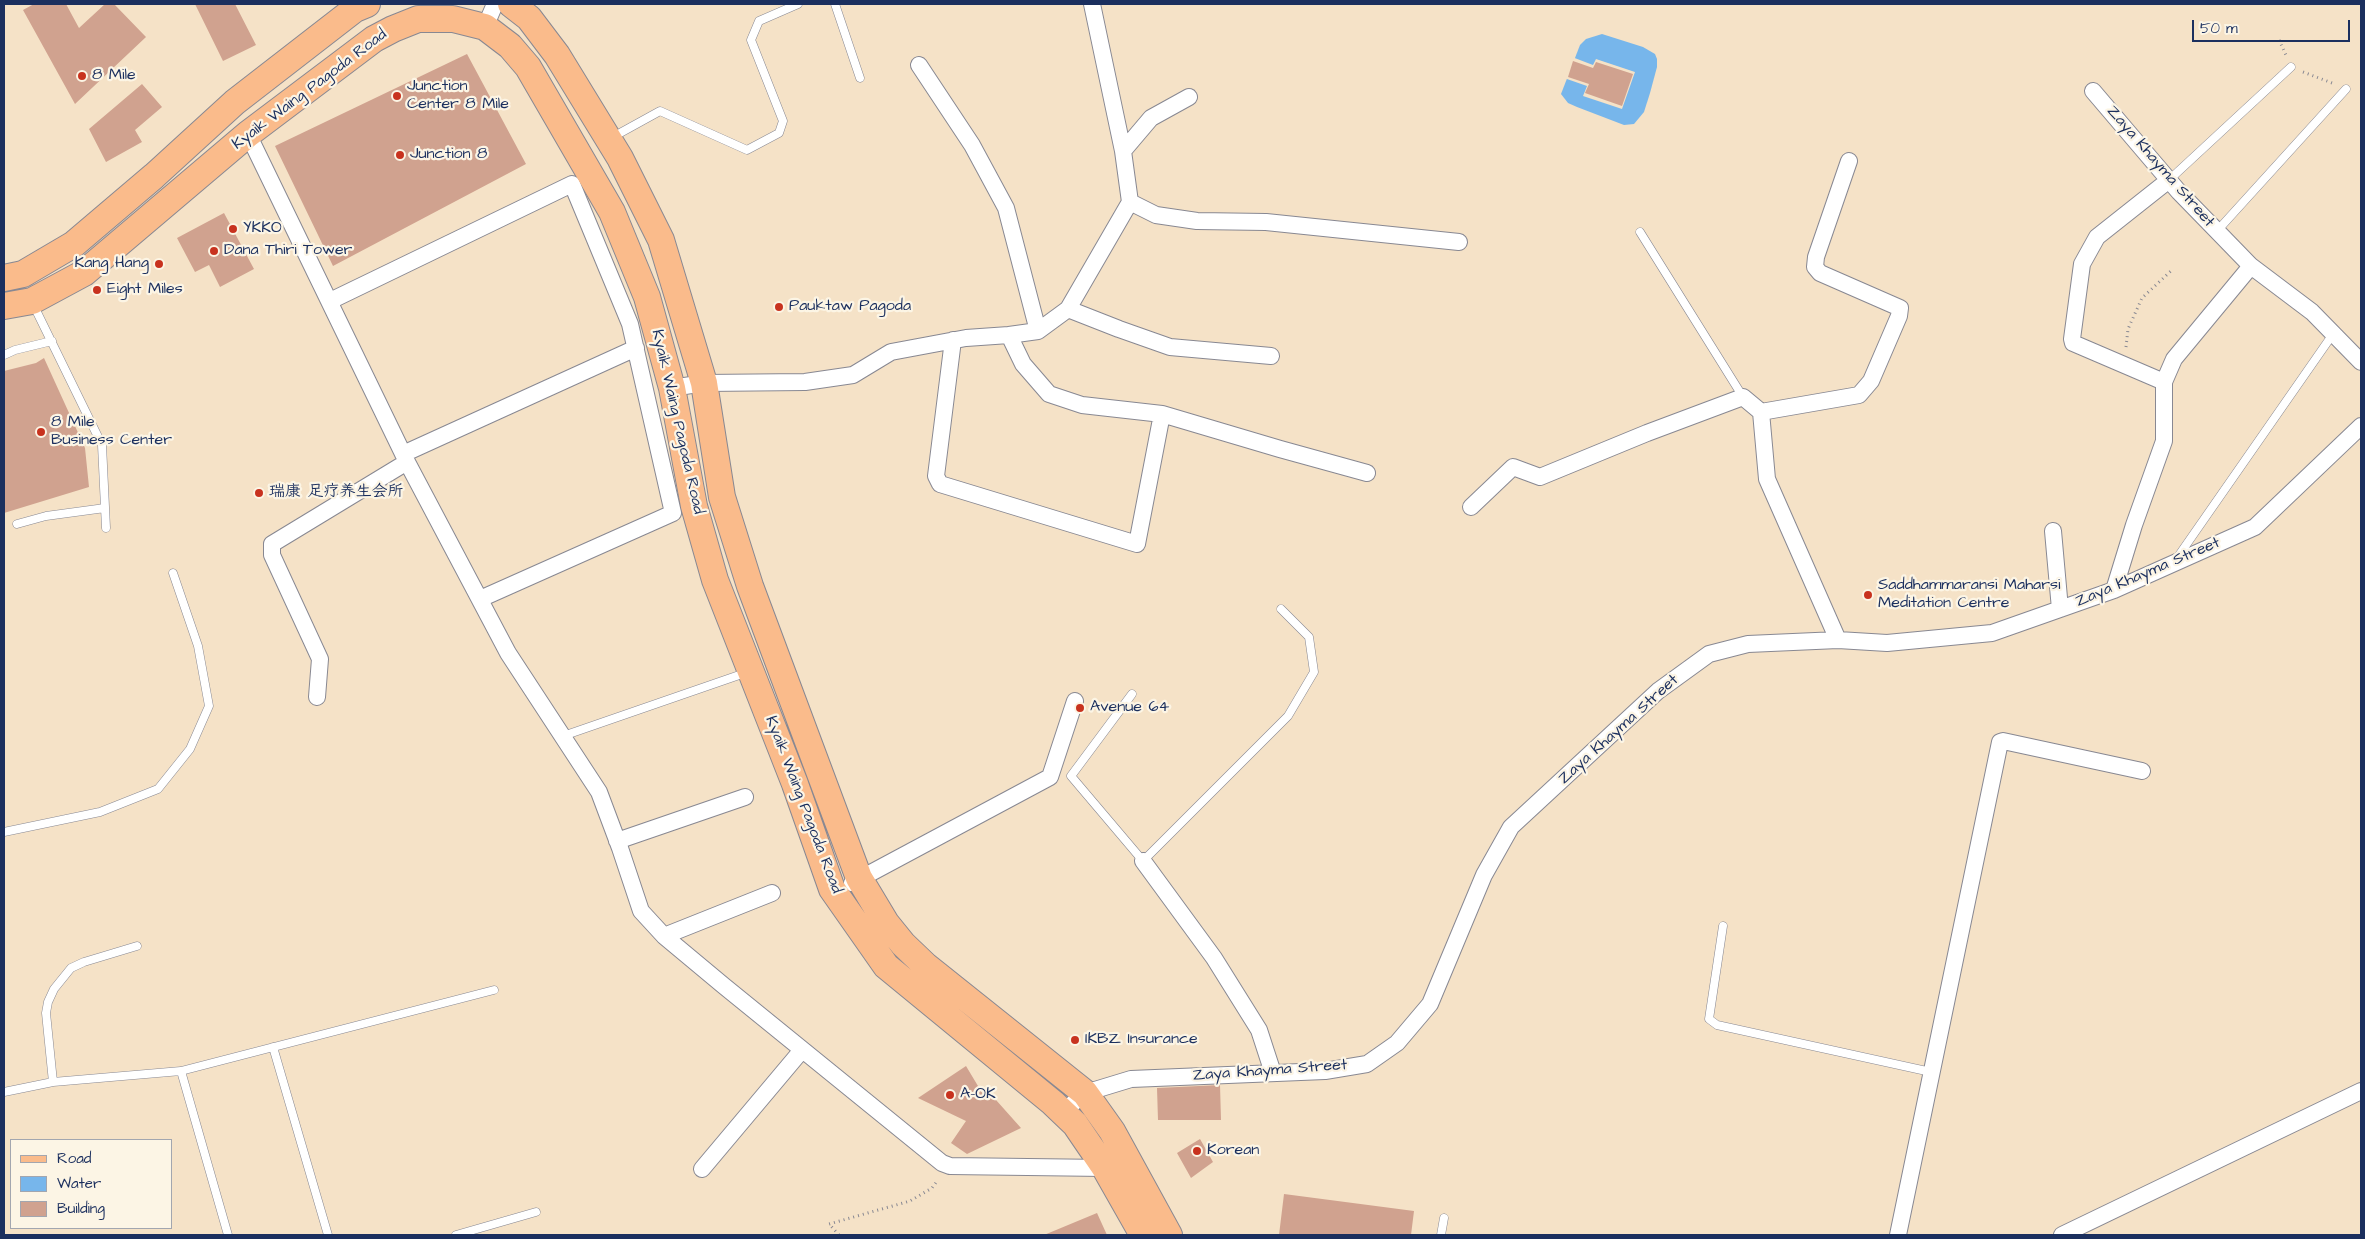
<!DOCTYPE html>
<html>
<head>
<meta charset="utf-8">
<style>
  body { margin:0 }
  #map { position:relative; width:2365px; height:1239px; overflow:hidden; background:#f5e2c7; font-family:"Architects Daughter",sans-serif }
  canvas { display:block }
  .frame { position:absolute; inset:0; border:5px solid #1b2f5e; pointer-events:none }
  .legend { position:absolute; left:10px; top:1139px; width:162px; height:90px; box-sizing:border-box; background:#fcf5e5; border:1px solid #a2a6af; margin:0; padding:6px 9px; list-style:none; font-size:15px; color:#1b2f5e }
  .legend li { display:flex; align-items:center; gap:10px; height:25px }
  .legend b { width:25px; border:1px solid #a2a6af }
  .scale { position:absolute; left:2192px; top:20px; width:158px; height:22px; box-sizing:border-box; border:2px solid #1b2f5e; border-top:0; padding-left:6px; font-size:15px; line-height:18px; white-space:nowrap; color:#1b2f5e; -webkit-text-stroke:4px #fcf5e5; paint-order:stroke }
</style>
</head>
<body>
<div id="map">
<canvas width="2365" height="1239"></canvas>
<div class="frame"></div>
<ul class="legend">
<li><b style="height:6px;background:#fabb8b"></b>Road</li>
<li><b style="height:14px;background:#77b6eb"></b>Water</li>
<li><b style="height:14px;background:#d0a28f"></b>Building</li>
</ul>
<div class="scale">50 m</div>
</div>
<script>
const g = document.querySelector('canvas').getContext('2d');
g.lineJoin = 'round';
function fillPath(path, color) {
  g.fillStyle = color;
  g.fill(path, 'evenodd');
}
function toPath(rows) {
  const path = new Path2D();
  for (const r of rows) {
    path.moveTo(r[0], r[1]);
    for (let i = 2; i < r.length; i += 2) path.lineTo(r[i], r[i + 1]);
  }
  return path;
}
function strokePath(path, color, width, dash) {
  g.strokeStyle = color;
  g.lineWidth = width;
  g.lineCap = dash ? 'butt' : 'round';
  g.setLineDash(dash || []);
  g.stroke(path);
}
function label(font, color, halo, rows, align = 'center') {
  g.font = font + ' "Architects Daughter","LXGW WenKai TC",sans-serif';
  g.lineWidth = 4.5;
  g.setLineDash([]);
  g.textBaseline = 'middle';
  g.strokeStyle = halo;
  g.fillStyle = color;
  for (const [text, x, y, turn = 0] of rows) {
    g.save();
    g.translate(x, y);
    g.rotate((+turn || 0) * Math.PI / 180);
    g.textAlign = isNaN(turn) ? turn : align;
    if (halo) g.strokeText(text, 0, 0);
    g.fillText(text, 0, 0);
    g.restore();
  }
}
const water = toPath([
  [1602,34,1643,47,1655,54,1657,59,1657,67,1650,93,1644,112,1634,124,1624,125,1577,107,1568,103,1561,94,1580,45,1586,39]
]);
const pier = toPath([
  [1572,57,1593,65,1596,59,1635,72,1622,109,1583,96,1587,86,1564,78]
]);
const building = toPath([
  [34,4,66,4,79,28,105,4,114,4,146,37,75,104,23,10],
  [195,4,235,4,256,45,223,61],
  [467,54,526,164,333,266,275,146],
  [1573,61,1593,68,1596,62,1633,74,1622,106,1585,93,1589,84,1568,77],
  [142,84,162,107,135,130,142,142,106,162,89,129],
  [224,213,254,269,220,287,209,265,195,272,177,238],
  [44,358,85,448,89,487,4,513,4,371,36,363],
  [966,1066,984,1096,988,1091,1021,1128,967,1154,951,1143,966,1121,918,1098],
  [1220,1085,1221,1120,1158,1120,1157,1088],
  [1200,1139,1213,1162,1191,1178,1177,1153],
  [1284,1194,1414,1211,1411,1235,1279,1235],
  [1097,1213,1107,1235,1044,1235]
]);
const path = toPath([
  [2279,40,2286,55],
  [2303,72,2332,83],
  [2126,347,2128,329,2142,298,2173,269],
  [839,1235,829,1224,910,1201,932,1188,938,1180]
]);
const service = toPath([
  [835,4,860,78],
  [611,138,660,111,747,150,779,133,783,121,751,40,759,21,798,4],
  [2169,180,2291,67],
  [2217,231,2346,89],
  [1640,232,1743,397],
  [33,304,102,445,106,528],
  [4,355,15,350,52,341],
  [17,524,46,516,105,508],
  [2177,558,2333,334],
  [1132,694,1071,776,1143,861,1288,716,1314,672,1309,637,1281,609],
  [563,736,748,672],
  [4,832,100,812,158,789,190,749,209,706,198,646,173,573],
  [1723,926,1709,1019,1717,1025,1931,1072],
  [273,1047,328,1235],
  [181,1071,228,1235],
  [53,1082,46,1013,48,1002,54,989,71,968,84,962,137,946],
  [4,1092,53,1082,181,1071,494,990],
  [456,1235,536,1212],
  [1441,1235,1444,1218]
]);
const minor = toPath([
  [1092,4,1123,151],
  [485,27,495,4],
  [919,65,972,145,1006,208,1038,331],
  [2093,91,2179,192,2217,231,2251,266,2312,312,2361,362],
  [248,134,407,462,508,653,599,792,620,848,641,911,664,936,724,986,942,1163,950,1166,1105,1168],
  [1130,202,1123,151,1151,118,1189,97],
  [330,301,572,184,630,324,673,513,480,599],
  [1068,309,1119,329,1170,347,1271,356],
  [1009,335,1038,331,1068,309,1130,202,1156,215,1197,221,1266,222,1459,242],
  [953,340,936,476,940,484,1137,544,1162,414],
  [2164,382,2073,343,2072,339,2082,264,2097,237,2169,180],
  [672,388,704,383,805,382,853,375,891,352,966,338,1009,335,1023,364,1049,394,1082,405,1162,414,1280,449,1367,473],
  [1761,412,1859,395,1871,381,1899,316,1900,308,1820,273,1815,267,1816,257,1849,161],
  [403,454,636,348],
  [1471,507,1513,467,1540,477,1647,433,1743,397,1761,412,1767,479,1838,640],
  [2053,531,2060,609],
  [2114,590,2134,525,2164,441,2164,382,2174,359,2251,266],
  [317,697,320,659,272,555,272,544,407,462],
  [617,841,745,797],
  [1143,861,1214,958,1259,1030,1273,1073],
  [852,883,1050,777,1075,701],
  [664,936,772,893],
  [1063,1112,1085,1093,1131,1079,1325,1071,1367,1064,1397,1043,1430,1004,1484,875,1511,827,1658,691,1709,654,1748,644,1838,640,1887,643,1992,633,2114,590,2255,527,2361,426],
  [702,1169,802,1050],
  [1898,1235,2000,742,2003,741,2142,771],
  [2062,1235,2361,1091]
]);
const primary = toPath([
  [511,4,529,18,557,55,620,158,661,240,704,383,722,497,750,586,859,878,886,923,903,944,926,966,1085,1093,1112,1131,1169,1235],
  [4,278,23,274,74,244,154,176,235,102,355,9,367,4],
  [4,306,32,301,84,273,248,134,374,39,393,29,418,19,453,19,485,27,510,46,528,67,612,212,647,297,672,388,694,506,715,580,795,784,832,889,886,966,1053,1103,1075,1124,1105,1168,1143,1235]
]);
const markers = [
  [82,76,5,"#c8321e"],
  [397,96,5,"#c8321e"],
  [400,155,5,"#c8321e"],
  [233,229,5,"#c8321e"],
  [214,251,5,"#c8321e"],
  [159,264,5,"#c8321e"],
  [97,290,5,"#c8321e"],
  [779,307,5,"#c8321e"],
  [41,432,5,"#c8321e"],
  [259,493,5,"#c8321e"],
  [1868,595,5,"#c8321e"],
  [1080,708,5,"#c8321e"],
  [1075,1040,5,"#c8321e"],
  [950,1095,5,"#c8321e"],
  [1197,1151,5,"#c8321e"]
];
const poiNames = [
  ["8 Mile",92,76],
  ["Junction",407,87],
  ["Center 8 Mile",407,105],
  ["Junction 8",410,155],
  ["YKKO",243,229],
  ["Dana Thiri Tower",224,251],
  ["Kang Hang",149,264,"right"],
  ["Eight Miles",107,290],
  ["Pauktaw Pagoda",789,307],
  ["8 Mile",51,423],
  ["Business Center",51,441],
  ["瑞康 足疗养生会所",269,493],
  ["Saddhammaransi Maharsi",1878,586],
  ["Meditation Centre",1878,604],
  ["Avenue 64",1090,708],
  ["IKBZ Insurance",1085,1040],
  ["A-OK",960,1095],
  ["Korean",1207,1151]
];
const streetNames = [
  ["Kyaik Waing Pagoda Road",310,90,-37],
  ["Zaya Khayma Street",2160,167,49],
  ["Kyaik Waing Pagoda Road",677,422,77],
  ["Zaya Khayma Street",2148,573,-23],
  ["Zaya Khayma Street",1619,730,-42],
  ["Kyaik Waing Pagoda Road",803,805,69],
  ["Zaya Khayma Street",1270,1071,-4]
];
fillPath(water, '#77b6eb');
fillPath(pier, '#f5e2c7');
fillPath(building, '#d0a28f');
strokePath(service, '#888892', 9);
strokePath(minor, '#888892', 18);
strokePath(primary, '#888892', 28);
strokePath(path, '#888892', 3, [1, 4]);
strokePath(service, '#fff', 8);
strokePath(minor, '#fff', 16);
strokePath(primary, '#fabb8b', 26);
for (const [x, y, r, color] of markers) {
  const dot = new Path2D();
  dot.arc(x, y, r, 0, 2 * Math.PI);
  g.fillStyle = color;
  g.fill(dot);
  strokePath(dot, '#fcf5e5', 2);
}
label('16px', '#1b2f5e', '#fcf5e5', poiNames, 'left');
label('16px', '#1b2f5e', '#fcf5e5', streetNames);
</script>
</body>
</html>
